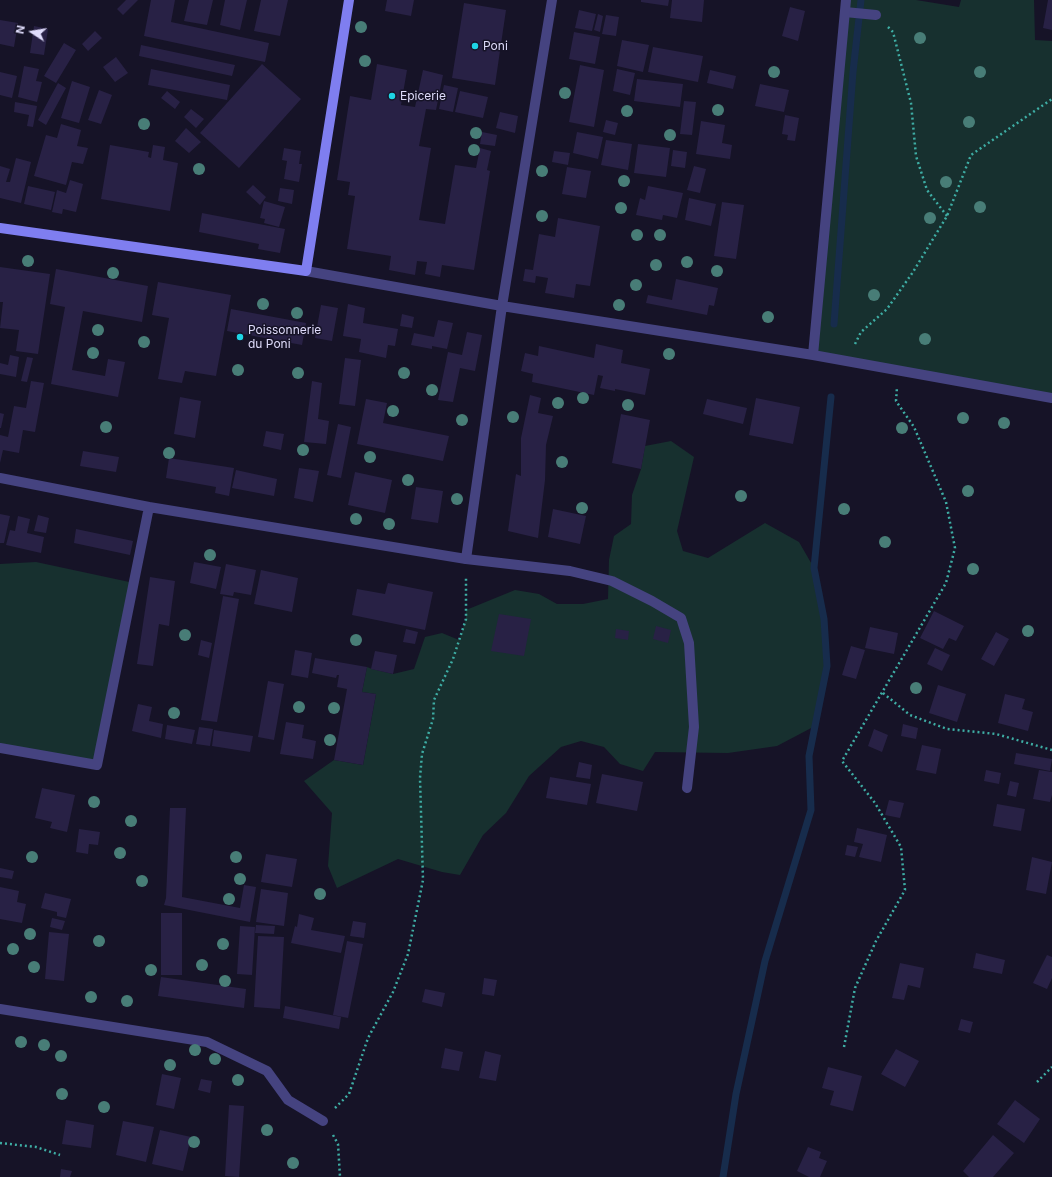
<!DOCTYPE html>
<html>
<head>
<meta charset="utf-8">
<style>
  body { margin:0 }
  #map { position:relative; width:1052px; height:1177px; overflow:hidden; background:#161327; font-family:Inter,sans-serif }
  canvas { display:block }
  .north { position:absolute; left:12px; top:12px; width:40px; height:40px; -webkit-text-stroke:3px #161327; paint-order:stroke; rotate:282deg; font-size:11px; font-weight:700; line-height:16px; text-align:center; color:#dfdcfb }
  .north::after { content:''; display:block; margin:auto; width:14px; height:18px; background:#dfdcfb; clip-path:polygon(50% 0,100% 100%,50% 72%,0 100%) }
</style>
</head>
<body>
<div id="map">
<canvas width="1052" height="1177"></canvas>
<div class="north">N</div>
</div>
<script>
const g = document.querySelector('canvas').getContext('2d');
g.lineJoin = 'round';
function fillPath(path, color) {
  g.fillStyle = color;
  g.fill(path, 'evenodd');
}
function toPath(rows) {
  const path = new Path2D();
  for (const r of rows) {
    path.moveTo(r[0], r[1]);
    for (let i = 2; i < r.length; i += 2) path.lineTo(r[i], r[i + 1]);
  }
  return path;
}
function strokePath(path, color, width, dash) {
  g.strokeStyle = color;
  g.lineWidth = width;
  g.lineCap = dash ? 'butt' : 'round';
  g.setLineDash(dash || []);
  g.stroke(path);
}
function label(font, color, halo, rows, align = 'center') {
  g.font = font + ' Inter,sans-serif';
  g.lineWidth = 3;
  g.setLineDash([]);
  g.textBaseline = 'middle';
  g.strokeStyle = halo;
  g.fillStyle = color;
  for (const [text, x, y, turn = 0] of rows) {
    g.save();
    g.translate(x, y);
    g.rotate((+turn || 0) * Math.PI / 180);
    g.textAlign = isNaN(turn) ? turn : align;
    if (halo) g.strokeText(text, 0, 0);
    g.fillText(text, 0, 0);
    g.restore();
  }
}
const green = toPath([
  [846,0,916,0,959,7,961,0,1034,0,1035,40,1052,41,1052,398,813,355],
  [671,441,694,457,677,531,683,551,708,558,765,523,799,542,814,568,824,619,827,666,815,726,777,746,728,753,655,752,643,771,620,764,604,747,581,741,561,747,529,776,506,813,483,835,460,875,442,872,398,859,337,888,328,866,332,813,304,781,334,760,363,765,376,694,362,692,367,667,372,669,393,674,414,669,425,637,442,633,459,640,466,619,466,610,515,590,539,594,557,604,583,604,608,599,609,560,614,536,631,524,632,495,641,469,645,446],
  [36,562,134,583,97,765,0,748,0,564]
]);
const stream = toPath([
  [834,324,853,72,861,0],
  [723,1177,736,1094,765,961,811,810,809,756,827,666,824,619,814,568,831,397]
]);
const building = toPath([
  [126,0,138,0,123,15,117,9],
  [151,0,175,0,171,22,269,43,265,62,144,36],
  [189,0,213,0,207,25,184,21],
  [225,0,247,0,240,30,220,25],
  [261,0,288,0,280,36,254,31],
  [387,0,414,0,411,16,385,11],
  [641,0,669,0,668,6,641,2],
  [672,0,704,0,702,22,670,18],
  [1048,0,1052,0,1052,30,1043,28],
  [464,3,506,10,495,85,452,78],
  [790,7,805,11,798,41,782,36],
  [579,10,596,14,592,31,575,28],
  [598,14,603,16,600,32,594,30],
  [606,15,619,17,616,36,602,34],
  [0,20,18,23,14,47,0,44],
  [34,26,48,29,44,55,30,53],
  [95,31,102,38,88,51,82,44],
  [574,32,600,37,595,64,569,59],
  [622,40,649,45,643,72,617,66],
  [64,43,76,50,56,83,44,76],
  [141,45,235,65,232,76,139,56],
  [653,47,703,56,698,82,648,72],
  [116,57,128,73,115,82,103,67],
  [262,64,301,99,239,168,200,133],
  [377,64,407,70,401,105,415,107,423,70,443,75,436,110,426,109,419,146,431,148,419,220,445,224,455,165,476,168,480,148,491,151,487,170,490,171,474,270,442,265,440,277,425,274,427,262,417,261,415,275,389,270,391,256,347,249,355,196,348,195,350,182,337,180,350,96,371,100],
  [580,65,604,70,594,127,569,122],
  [24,66,39,69,36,81,42,82,37,102,18,97],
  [151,69,230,85,227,100,148,85],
  [617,69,635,73,630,95,613,91],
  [710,70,736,76,733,89,707,83],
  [0,72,17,76,12,98,0,95],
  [637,79,683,84,680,107,634,101],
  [72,81,90,87,79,123,61,118],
  [58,83,66,88,46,125,38,120],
  [760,84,789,90,784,112,755,106],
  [444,85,458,88,453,112,439,109],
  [99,90,112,95,101,124,88,120],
  [167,91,180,102,175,109,161,98],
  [460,91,488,97,483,118,455,112],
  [684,101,696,102,692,135,680,134],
  [15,102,37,106,33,127,27,126,29,115,14,112],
  [191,109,204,119,196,128,184,117],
  [500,112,518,116,515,133,496,128],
  [785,115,799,118,795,141,787,140,788,135,782,134],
  [606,120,618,123,615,135,603,132],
  [701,121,725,125,722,143,732,145,730,159,696,154],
  [61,124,81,130,77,146,88,148,83,164,72,162,66,185,34,176,46,135,57,138],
  [186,128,201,142,189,153,175,141],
  [482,132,497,135,495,146,480,144],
  [577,132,603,137,598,159,573,153],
  [606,140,632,144,628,170,601,165],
  [638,144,670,148,666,177,634,173],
  [110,145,149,152,148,157,151,158,153,145,165,147,163,160,178,163,170,211,101,199],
  [284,148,301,151,299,164,302,164,299,182,284,179,287,161,282,160],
  [673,150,687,152,685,168,671,166],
  [554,151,570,153,568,165,552,162],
  [16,158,31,162,21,203,0,198,0,166,10,169,6,182,10,182],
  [694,166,706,169,700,193,687,190],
  [567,167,591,171,586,198,562,194],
  [70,180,83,184,76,212,63,209,62,214,52,212,57,190,66,193],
  [253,185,266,197,260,205,246,192],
  [28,186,55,192,51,210,24,204],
  [648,186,683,193,677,218,663,215,662,220,636,215,640,198,645,200],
  [280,188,294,190,292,204,278,201],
  [689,198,716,204,711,226,685,220],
  [264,201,285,207,279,227,264,223,265,219,260,218],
  [722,202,744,205,736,259,714,256],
  [202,213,285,229,280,253,258,249,259,244,199,232],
  [558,218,600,226,590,286,576,284,574,298,545,293,548,278,536,276,535,283,523,281,525,269,533,270,539,234,555,237],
  [0,267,50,274,38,354,16,351,19,330,0,328,3,302,0,302],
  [56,269,148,286,142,322,83,311,72,370,105,376,108,359,125,362,118,397,51,384,65,307,50,304],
  [676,279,718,288,714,306,709,305,707,315,646,303,648,295,672,300],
  [158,282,231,295,216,376,185,371,182,383,158,379,169,318,152,315],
  [348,304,365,308,363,323,398,329,395,346,388,345,386,358,359,352,361,339,343,336],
  [321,305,338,308,332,341,315,338],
  [231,309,306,323,302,345,227,331],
  [402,314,414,317,412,328,400,326],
  [438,320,453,323,447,349,432,346,432,349,411,345,414,333,434,337],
  [467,332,482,335,475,371,460,368,453,402,438,400,448,352,462,355],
  [596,344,623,350,621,363,650,369,645,395,615,389,615,391,600,388,603,376,598,375,594,395,532,382,533,374,521,371,525,353,538,356,539,346,594,358],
  [10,355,19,357,16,377,0,374,0,363,8,365],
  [27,357,33,358,27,382,21,381],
  [345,358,361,360,355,406,339,404],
  [31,381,44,383,35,432,23,430,19,453,3,450,0,463,0,435,8,437,14,406,26,408],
  [312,381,322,383,318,419,329,421,326,444,304,442],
  [530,395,541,398,538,413,553,416,546,445,545,480,538,538,508,531,516,474,521,476,521,438],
  [180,397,201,401,195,438,174,434],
  [756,398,800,407,793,444,749,435],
  [366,399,387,403,383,423,449,436,443,461,357,444],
  [707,399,747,408,743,424,703,414],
  [0,413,4,414,1,428,0,428],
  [621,414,650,420,641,469,612,463],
  [338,424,351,427,341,478,327,475],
  [266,431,284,434,281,450,263,446],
  [83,451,119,457,116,472,80,466],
  [169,458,234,468,229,496,215,493,216,487,166,478],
  [299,468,319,471,313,502,294,498],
  [236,470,277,479,274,496,232,488],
  [355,472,392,480,385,513,348,505],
  [416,487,443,491,438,523,411,519],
  [553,509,586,516,580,544,548,537],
  [0,514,10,516,4,543,0,543],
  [38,515,49,518,46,533,34,531],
  [18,516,30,519,27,533,44,537,41,553,6,545,10,530,15,531],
  [76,529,133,541,130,555,74,543],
  [194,562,221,567,216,589,190,583],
  [226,564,256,570,251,595,234,592,233,596,220,594],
  [261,570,298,578,292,612,254,604],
  [150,577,175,581,169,626,159,624,153,666,137,664],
  [388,583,433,592,425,630,352,615,357,589,385,594],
  [223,596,239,599,217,722,201,720],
  [934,611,964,626,956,641,949,638,943,649,920,638],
  [499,614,531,619,524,656,491,651],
  [656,626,671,630,668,643,653,639],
  [870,627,898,633,894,654,865,648],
  [406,629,418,632,415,644,403,642],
  [616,629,629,631,628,640,615,638],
  [996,632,1009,639,994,666,981,659],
  [201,640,212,643,209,658,198,655],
  [851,646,865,650,856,679,842,675],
  [935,648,950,655,942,671,927,664],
  [295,650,312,653,308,678,291,675],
  [375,651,397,655,393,674,371,669],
  [315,658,367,667,362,692,376,694,363,765,334,760,347,689,337,687,339,675,337,675,336,678,312,673],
  [268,681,284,684,274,740,258,737],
  [938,685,966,694,957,722,929,713],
  [1005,694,1025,699,1022,709,1033,712,1028,731,998,723],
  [138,704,152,707,149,721,163,724,161,738,132,731],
  [286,722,304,725,302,738,316,741,313,759,280,754],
  [903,724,918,728,916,739,901,736],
  [167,725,195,730,192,744,165,739],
  [199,727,213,729,210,746,196,744],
  [874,729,888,735,882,752,868,746],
  [214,730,253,736,250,752,212,746],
  [922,745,941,749,936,774,916,770],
  [1016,753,1052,759,1050,771,1014,764],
  [579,762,592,765,590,779,576,777],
  [986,770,1001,773,999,784,984,781],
  [1039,770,1052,772,1052,795,1050,802,1033,799],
  [602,774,643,782,637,811,596,803],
  [550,777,591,784,587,805,546,798],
  [1010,781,1019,783,1016,797,1007,795],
  [42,788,75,795,67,832,50,828,52,822,35,818],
  [889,800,904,803,900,818,885,815],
  [997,804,1025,809,1021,831,993,826],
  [170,808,186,808,182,897,240,908,244,885,256,887,250,922,164,905,166,898],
  [857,828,887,835,881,862,859,857,863,844,854,842],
  [79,829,100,832,98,845,89,844,88,854,76,852],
  [847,845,858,847,855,857,845,855],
  [266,854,297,859,292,887,261,882],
  [1032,857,1052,862,1046,894,1026,890],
  [0,868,14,871,12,879,0,877],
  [0,887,19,891,17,902,26,904,22,923,0,919],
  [261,889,288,893,284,926,256,922],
  [45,893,71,899,66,918,57,916,57,912,41,908],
  [161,913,182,913,182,975,161,975],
  [299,914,314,918,311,930,345,936,341,953,291,943,295,926,297,927],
  [52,918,65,921,62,930,50,927],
  [353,921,366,923,364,938,350,936],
  [256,925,275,926,274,934,255,933],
  [240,926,255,927,252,975,237,974],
  [49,932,69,934,64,981,45,979],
  [258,936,284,937,280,1009,254,1007],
  [347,941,363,944,348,1018,333,1015],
  [976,953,1005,960,1002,974,973,968],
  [1047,955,1052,957,1052,978,1047,989,1033,983],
  [900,963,924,968,920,988,908,985,904,1000,892,998],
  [161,977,246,989,244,1008,158,996],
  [484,978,497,980,494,996,482,994],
  [425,989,445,993,442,1007,422,1002],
  [285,1006,341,1017,339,1029,283,1018],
  [961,1019,973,1022,970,1033,958,1030],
  [445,1048,463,1052,459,1071,441,1068],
  [896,1049,919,1061,905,1087,881,1074],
  [485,1051,501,1055,496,1081,479,1078],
  [828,1067,862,1076,853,1111,830,1105,834,1091,822,1088],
  [162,1074,181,1078,174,1109,156,1105],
  [201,1079,212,1081,210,1093,198,1090],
  [1015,1100,1040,1119,1024,1143,997,1124],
  [229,1105,244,1106,239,1177,225,1176],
  [66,1120,94,1125,91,1148,62,1144],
  [123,1121,154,1127,146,1162,116,1155],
  [160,1130,191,1137,183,1171,152,1164],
  [993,1135,1014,1153,993,1177,969,1177,963,1171],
  [808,1147,821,1152,819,1158,827,1161,820,1177,809,1177,797,1171],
  [61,1169,72,1171,70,1177,60,1177]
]);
const path = toPath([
  [888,27,893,32,911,103,916,156,927,190,947,216],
  [855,344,861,332,887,309,913,272,947,216,971,155,1052,99],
  [883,693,910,715,947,729,996,734,1052,750],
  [844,1047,855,988,876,941,905,890,901,847,875,803,842,761,946,583,955,548,946,502,914,427,896,401,897,387],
  [1037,1082,1052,1067],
  [335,1108,349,1094,368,1038,393,992,408,954,423,880,420,778,422,754,433,719,434,700,453,659,466,619,466,576],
  [333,1135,338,1144,340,1177],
  [0,1143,36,1147,60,1155]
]);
const service = toPath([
  [845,12,876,15],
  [466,559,570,571,612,581,652,601,681,618,689,643,694,727,687,788]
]);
const minor = toPath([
  [306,271,502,306,813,355,1052,398],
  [813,355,846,0],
  [0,478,149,507,466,559,502,306,552,0],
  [0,748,97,765,149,507],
  [0,1009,207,1042,267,1071,288,1100,323,1121]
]);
const secondary = toPath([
  [0,228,306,271,349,0]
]);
const trees = [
  [361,27],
  [920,38],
  [365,61],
  [774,72],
  [980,72],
  [565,93],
  [718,110],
  [627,111],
  [969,122],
  [144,124],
  [476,133],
  [670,135],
  [474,150],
  [199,169],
  [542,171],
  [624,181],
  [946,182],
  [980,207],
  [621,208],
  [542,216],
  [930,218],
  [637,235],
  [660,235],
  [28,261],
  [687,262],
  [656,265],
  [717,271],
  [113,273],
  [636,285],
  [874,295],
  [263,304],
  [619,305],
  [297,313],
  [768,317],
  [98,330],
  [925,339],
  [144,342],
  [93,353],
  [669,354],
  [238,370],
  [298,373],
  [404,373],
  [432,390],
  [583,398],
  [558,403],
  [628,405],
  [393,411],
  [513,417],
  [963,418],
  [462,420],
  [1004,423],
  [106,427],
  [902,428],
  [303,450],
  [169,453],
  [370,457],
  [562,462],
  [408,480],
  [968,491],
  [741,496],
  [457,499],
  [582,508],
  [844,509],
  [356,519],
  [389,524],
  [885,542],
  [210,555],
  [973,569],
  [1028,631],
  [185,635],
  [356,640],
  [916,688],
  [299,707],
  [334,708],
  [174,713],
  [330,740],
  [94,802],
  [131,821],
  [120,853],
  [32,857],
  [236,857],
  [240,879],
  [142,881],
  [320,894],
  [229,899],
  [30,934],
  [99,941],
  [223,944],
  [13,949],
  [202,965],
  [34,967],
  [151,970],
  [225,981],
  [91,997],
  [127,1001],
  [21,1042],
  [44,1045],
  [195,1050],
  [61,1056],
  [215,1059],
  [170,1065],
  [238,1080],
  [62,1094],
  [104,1107],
  [267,1130],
  [194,1142],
  [293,1163]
];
const markers = [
  [475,46,4,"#1ed4e5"],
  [392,96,4,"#1ed4e5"],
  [240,337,4,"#1ed4e5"]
];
const poiNames = [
  ["Poni",483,46],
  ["Epicerie",400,96],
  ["Poissonnerie",248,330],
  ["du Poni",248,344]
];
fillPath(green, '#17302f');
strokePath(stream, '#172c4c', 7);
fillPath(building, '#282145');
strokePath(path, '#3eada4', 2.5, [2, 3]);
strokePath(service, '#454380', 10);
strokePath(minor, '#454380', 10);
strokePath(secondary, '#7f7ef0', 10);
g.fillStyle = '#487d77';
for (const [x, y] of trees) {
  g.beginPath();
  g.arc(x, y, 6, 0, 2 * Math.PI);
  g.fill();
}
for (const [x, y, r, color] of markers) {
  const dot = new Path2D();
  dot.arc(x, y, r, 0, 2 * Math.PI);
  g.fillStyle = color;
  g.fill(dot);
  strokePath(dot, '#161327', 1.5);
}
label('12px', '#dfdcfb', '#161327', poiNames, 'left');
</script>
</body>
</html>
